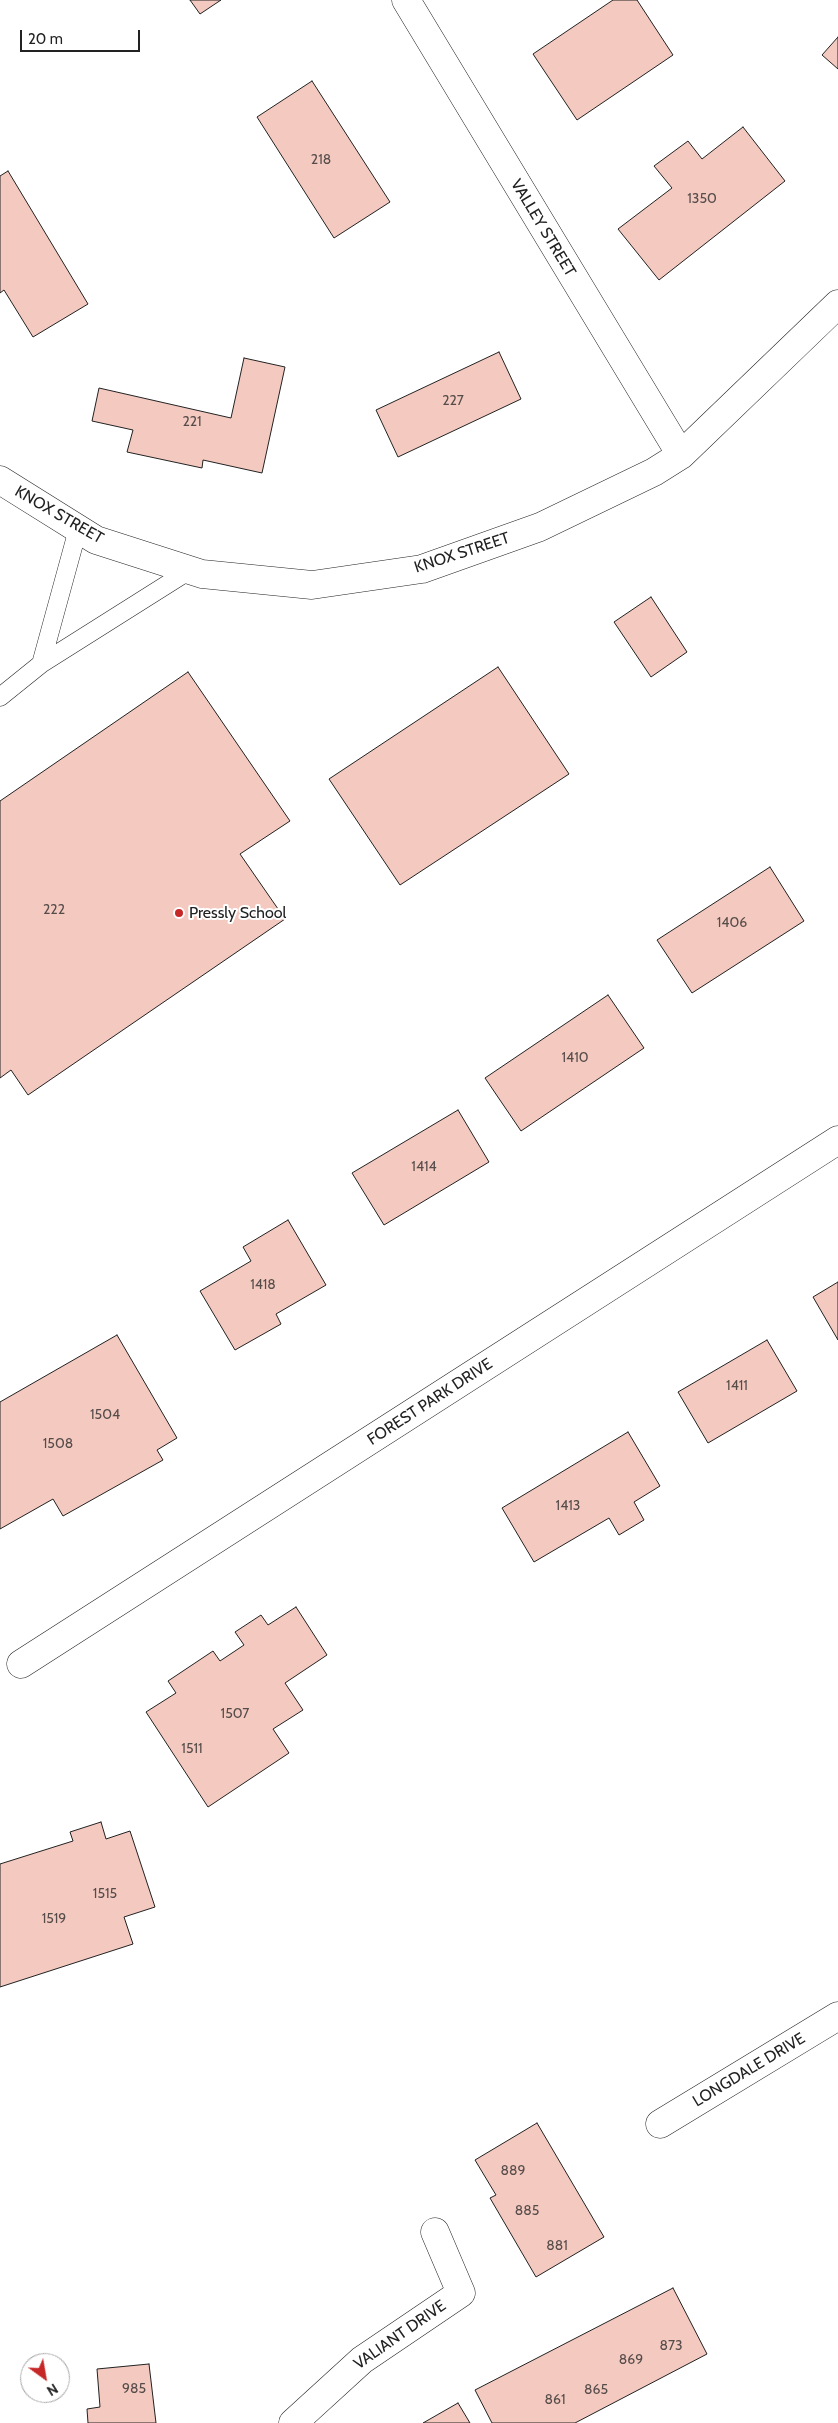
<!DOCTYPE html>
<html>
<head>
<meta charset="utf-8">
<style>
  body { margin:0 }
  #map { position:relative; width:838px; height:2423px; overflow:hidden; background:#fff; font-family:Cabin,sans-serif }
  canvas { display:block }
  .north { position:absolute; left:20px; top:2353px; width:50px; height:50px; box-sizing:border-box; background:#fff; border:1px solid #a7a7a7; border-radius:50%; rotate:148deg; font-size:14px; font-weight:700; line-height:20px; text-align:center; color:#222 }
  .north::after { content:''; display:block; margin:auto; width:18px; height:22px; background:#c62828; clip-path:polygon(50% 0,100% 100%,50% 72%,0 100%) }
  .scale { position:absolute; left:20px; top:30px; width:120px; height:22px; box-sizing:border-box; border:2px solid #222; border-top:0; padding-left:6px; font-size:15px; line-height:18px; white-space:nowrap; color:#222; -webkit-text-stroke:4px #fff; paint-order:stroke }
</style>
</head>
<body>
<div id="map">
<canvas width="838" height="2423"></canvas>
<div class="north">N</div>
<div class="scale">20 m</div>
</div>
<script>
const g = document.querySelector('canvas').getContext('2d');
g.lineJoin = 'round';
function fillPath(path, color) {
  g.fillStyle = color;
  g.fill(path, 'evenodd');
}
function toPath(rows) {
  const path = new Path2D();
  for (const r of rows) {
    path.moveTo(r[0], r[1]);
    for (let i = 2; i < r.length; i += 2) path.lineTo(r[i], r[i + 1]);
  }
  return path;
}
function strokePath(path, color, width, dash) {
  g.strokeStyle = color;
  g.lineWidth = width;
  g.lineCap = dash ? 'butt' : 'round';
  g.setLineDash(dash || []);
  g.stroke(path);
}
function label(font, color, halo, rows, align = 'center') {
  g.font = font + ' Cabin,sans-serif';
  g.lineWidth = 4;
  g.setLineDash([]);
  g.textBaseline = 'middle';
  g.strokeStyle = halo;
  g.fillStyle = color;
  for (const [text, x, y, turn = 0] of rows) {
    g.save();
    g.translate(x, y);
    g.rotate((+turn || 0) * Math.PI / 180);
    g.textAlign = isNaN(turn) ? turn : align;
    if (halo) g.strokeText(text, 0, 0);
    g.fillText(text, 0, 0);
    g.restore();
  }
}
const building = toPath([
  [190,0,221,0,200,14,190,0],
  [613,0,637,0,673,55,577,120,533,54,613,0],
  [838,37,838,69,822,55,838,37],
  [312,81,390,202,334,238,257,117,312,81],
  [743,127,785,181,659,280,618,229,672,188,654,166,688,141,702,159,743,127],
  [8,171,88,304,33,337,4,290,0,293,0,176,8,171],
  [499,352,521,399,398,457,376,410,499,352],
  [244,358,285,367,262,473,203,460,202,468,127,452,133,430,92,421,99,388,231,418,244,358],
  [651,597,687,652,651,677,614,622,651,597],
  [498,667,569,774,400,885,329,779,498,667],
  [188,672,290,821,240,854,285,919,28,1095,11,1070,0,1078,0,801,188,672],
  [770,867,804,921,692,993,657,940,770,867],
  [608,995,644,1048,521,1131,485,1078,608,995],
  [458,1110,489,1162,384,1225,352,1173,458,1110],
  [288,1220,326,1285,276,1314,281,1324,235,1350,200,1291,251,1261,243,1247,288,1220],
  [838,1282,838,1340,813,1297,838,1282],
  [117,1335,177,1438,157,1450,163,1460,63,1516,53,1499,0,1529,0,1402,117,1335],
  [767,1340,797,1391,708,1443,678,1392,767,1340],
  [628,1432,660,1486,634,1502,644,1520,619,1535,609,1518,534,1562,502,1508,628,1432],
  [296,1607,327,1655,285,1683,303,1710,273,1729,289,1753,208,1807,146,1712,176,1693,168,1681,213,1651,220,1661,244,1645,235,1632,261,1615,268,1625,296,1607],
  [101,1822,106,1839,130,1831,155,1907,124,1917,133,1944,0,1987,0,1864,73,1841,70,1832,101,1822],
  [537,2123,604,2237,536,2277,490,2198,496,2195,475,2160,537,2123],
  [673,2288,707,2354,575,2423,492,2423,475,2390,673,2288],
  [149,2364,156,2423,88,2423,87,2409,100,2407,97,2369,149,2364],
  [458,2403,470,2423,423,2423,458,2403]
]);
const lane = toPath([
  [41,664,78,529],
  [0,697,41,664,190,570]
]);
const street = toPath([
  [406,0,681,455],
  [0,480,96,540,202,574,312,585,422,569,540,527,654,472,681,455,838,304],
  [21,1664,838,1140],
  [660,2124,838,2016],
  [293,2423,362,2360,461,2293,435,2232]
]);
const markers = [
  [179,913,5,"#c62828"]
];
const numberNames = [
  ["218",321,160],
  ["1350",702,199],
  ["227",453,401],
  ["221",192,422],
  ["222",54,910],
  ["1406",732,923],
  ["1410",575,1058],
  ["1414",424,1167],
  ["1418",263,1285],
  ["1411",737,1386],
  ["1504",105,1415],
  ["1508",58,1444],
  ["1413",568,1506],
  ["1507",235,1714],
  ["1511",192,1749],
  ["1515",105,1894],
  ["1519",54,1919],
  ["889",513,2171],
  ["885",527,2211],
  ["881",557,2246],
  ["873",671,2346],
  ["869",631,2360],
  ["985",134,2389],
  ["865",596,2390],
  ["861",555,2400]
];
const streetNames = [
  ["VALLEY STREET",543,228,59],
  ["KNOX STREET",59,515,30],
  ["KNOX STREET",462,553,-18],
  ["FOREST PARK DRIVE",430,1402,-33],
  ["LONGDALE DRIVE",749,2070,-31],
  ["VALIANT DRIVE",400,2335,-35]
];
const poiNames = [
  ["Pressly School",189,913]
];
fillPath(building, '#f3c9c0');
strokePath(building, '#222', 1);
strokePath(lane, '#222', 19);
strokePath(street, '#222', 29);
strokePath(lane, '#fff', 18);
strokePath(street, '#fff', 28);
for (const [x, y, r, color] of markers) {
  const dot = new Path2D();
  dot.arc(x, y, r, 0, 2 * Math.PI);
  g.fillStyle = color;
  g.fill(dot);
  strokePath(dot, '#fff', 2);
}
label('14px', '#564c4a', null, numberNames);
label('16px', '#222', '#fff', streetNames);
label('16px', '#222', '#fff', poiNames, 'left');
</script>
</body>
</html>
